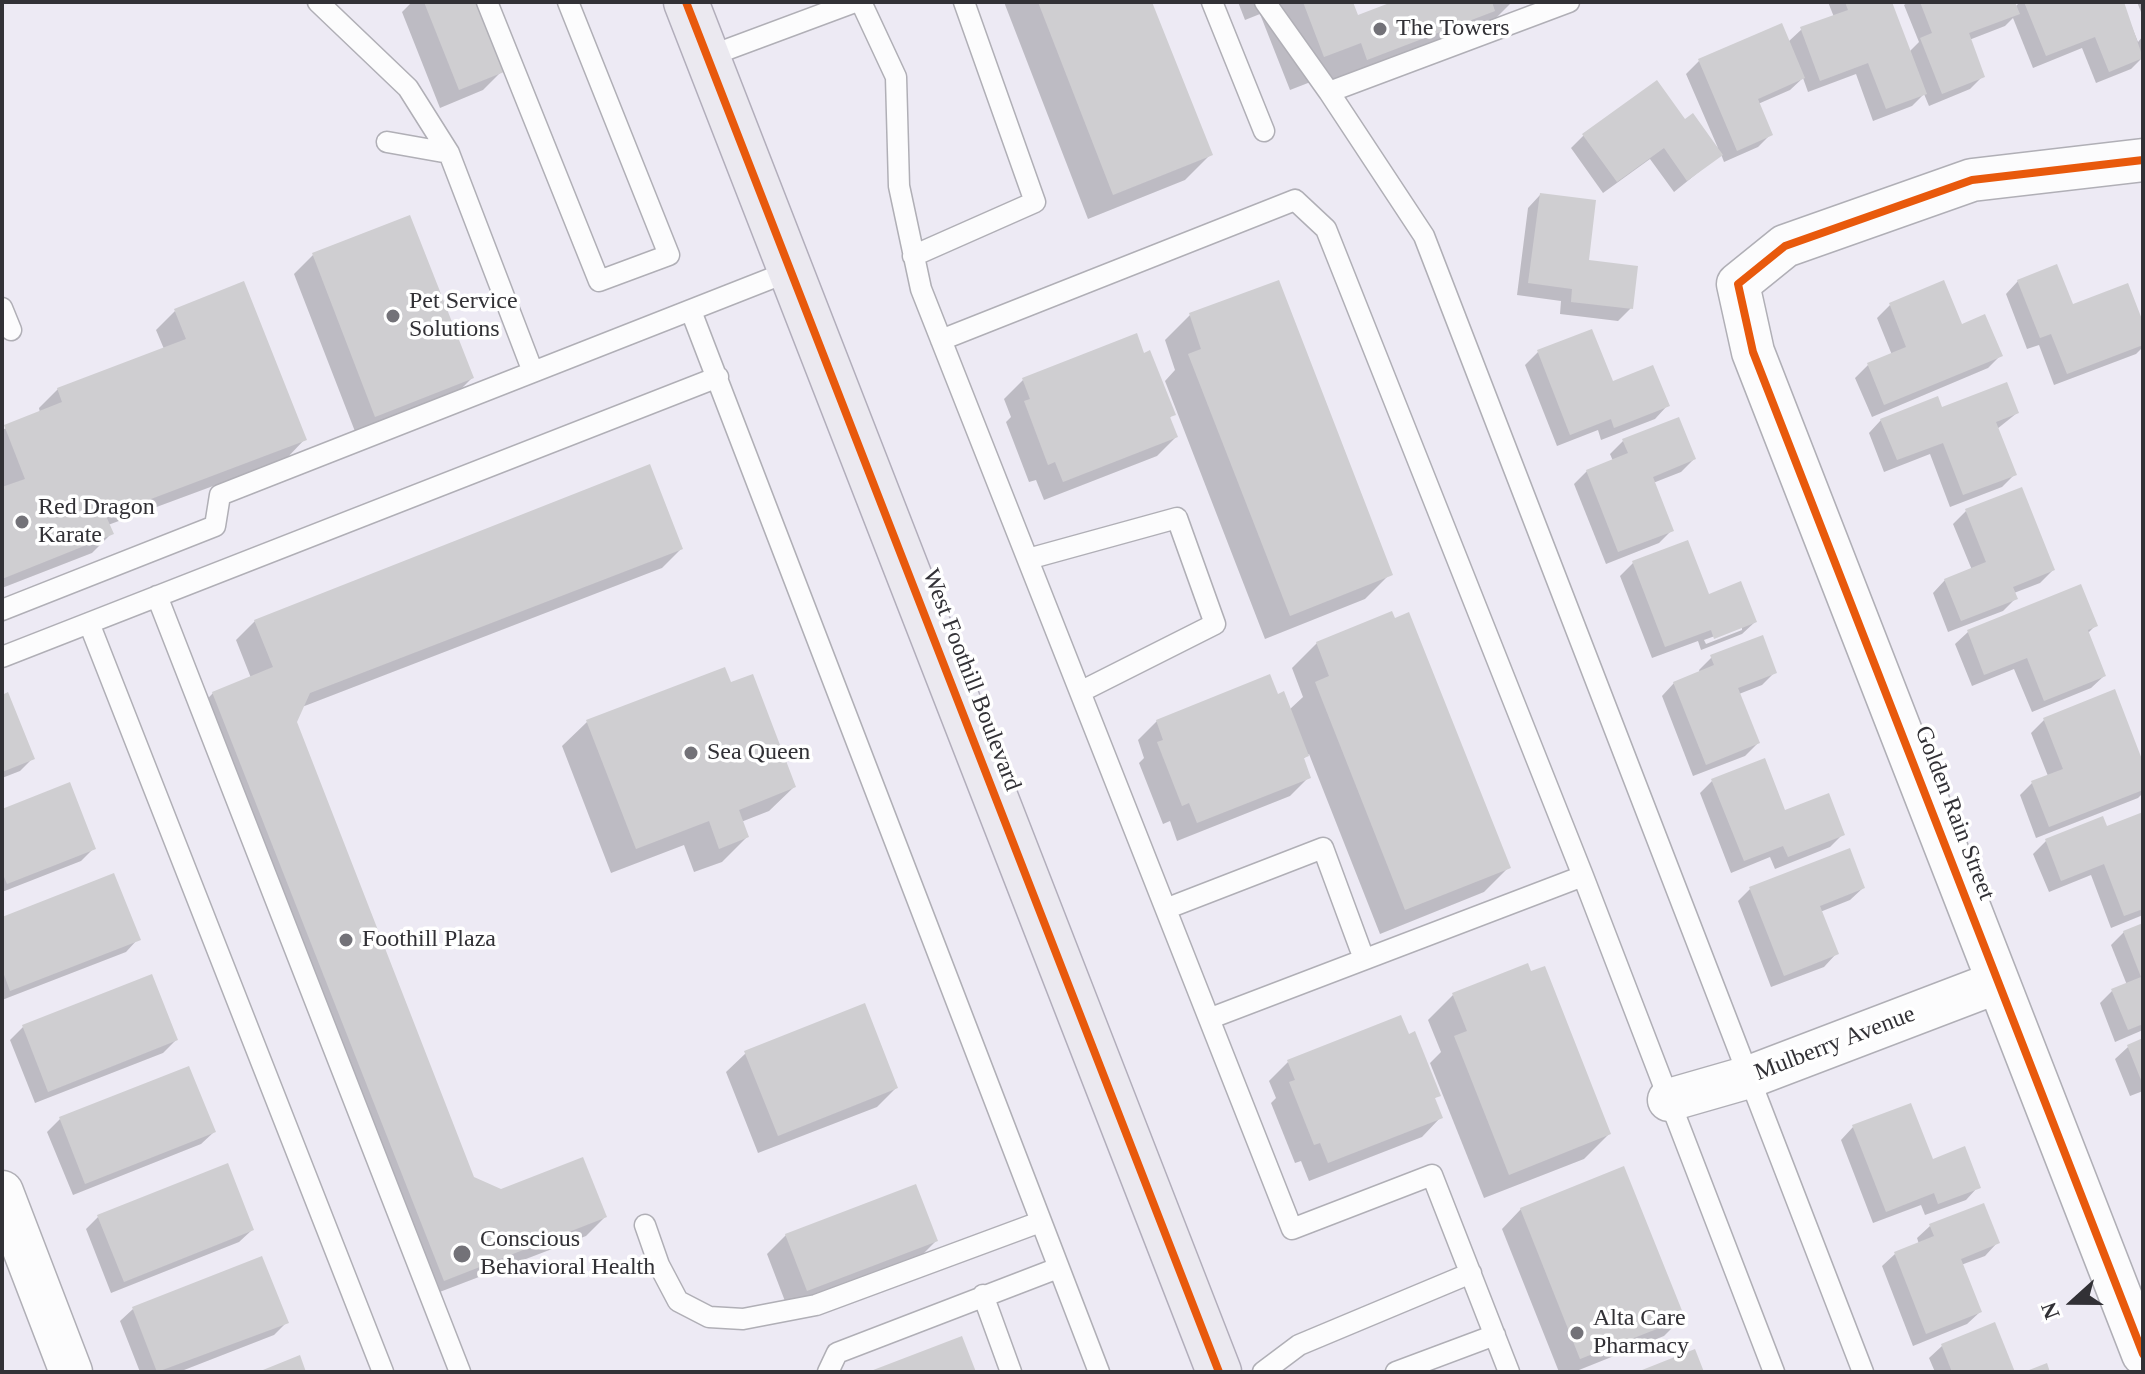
<!DOCTYPE html>
<html>
<head>
<meta charset="utf-8">
<style>
  body { margin:0 }
  #map { position:relative; width:2145px; height:1374px; overflow:hidden; background:#edeaf4; font-family:"Times New Roman",serif }
  canvas { display:block }
  .frame { position:absolute; inset:0; border:4px solid #323136; pointer-events:none }
  .north { position:absolute; left:2033px; top:1262px; width:80px; height:80px; -webkit-text-stroke:6px #fff; paint-order:stroke; rotate:249deg; font-size:22px; font-weight:700; line-height:32px; text-align:center; color:#323136 }
  .north::after { content:''; display:block; margin:auto; width:28px; height:36px; background:#323136; clip-path:polygon(50% 0,100% 100%,50% 72%,0 100%) }
</style>
</head>
<body>
<div id="map">
<canvas width="2145" height="1374"></canvas>
<div class="frame"></div>
<div class="north">N</div>
</div>
<script>
const g = document.querySelector('canvas').getContext('2d');
g.lineJoin = 'round';
function fillPath(path, color) {
  g.fillStyle = color;
  g.fill(path, 'evenodd');
}
function toPath(rows) {
  const path = new Path2D();
  for (const r of rows) {
    path.moveTo(r[0], r[1]);
    for (let i = 2; i < r.length; i += 2) path.lineTo(r[i], r[i + 1]);
  }
  return path;
}
function strokePath(path, color, width, dash) {
  g.strokeStyle = color;
  g.lineWidth = width;
  g.lineCap = dash ? 'butt' : 'round';
  g.setLineDash(dash || []);
  g.stroke(path);
}
function label(font, color, halo, rows, align = 'center') {
  g.font = font + ' "Times New Roman",serif';
  g.lineWidth = 7;
  g.setLineDash([]);
  g.textBaseline = 'middle';
  g.strokeStyle = halo;
  g.fillStyle = color;
  for (const [text, x, y, turn = 0] of rows) {
    g.save();
    g.translate(x, y);
    g.rotate((+turn || 0) * Math.PI / 180);
    g.textAlign = isNaN(turn) ? turn : align;
    if (halo) g.strokeText(text, 0, 0);
    g.fillText(text, 0, 0);
    g.restore();
  }
}
const shadow = toPath([
  [412,2,475,2,502,71,483,90,440,108,402,12],
  [1004,2,1150,2,1210,155,1185,180,1088,219],
  [1238,2,1351,2,1357,18,1398,2,1512,2,1490,24,1333,93,1326,76,1290,90,1260,14,1245,20],
  [1828,2,1890,2,1909,52,1919,42,1904,5,1908,2,2013,2,2015,7,2020,2,2122,2,2138,42,2143,36,2143,57,2131,69,2096,83,2082,48,2033,68,2013,18,2005,26,1969,40,1983,76,1970,89,1929,106,1924,94,1912,106,1873,121,1856,74,1808,92,1803,78,1790,90,1758,104,1771,134,1758,147,1724,162,1721,154,1674,192,1650,159,1603,193,1571,148,1584,135,1684,122,1718,148,1686,74,1699,61,1781,26,1788,42,1802,29,1834,17],
  [2137,2,2143,2,2143,17],
  [1540,195,1586,261,1631,308,1618,321,1560,314,1561,301,1517,295,1528,208],
  [313,255,472,378,453,397,356,434,294,274],
  [2018,281,2072,307,2143,328,2143,347,2136,354,2054,385,2039,345,2027,349,2006,294],
  [1943,283,1961,327,2000,356,1988,368,1872,417,1855,378,1868,365,1892,355,1877,318,1890,305],
  [175,311,305,439,286,459,108,525,111,534,92,553,2,588,2,430,40,413,39,408,58,389,164,349,156,330],
  [1190,315,1390,574,1365,599,1265,639,1165,381,1175,370,1165,340],
  [1538,352,1612,384,1667,406,1655,419,1601,440,1598,430,1557,446,1525,365],
  [1023,380,1173,414,1169,419,1176,437,1157,456,1044,500,1036,480,1029,482,1006,422,1011,417,1004,399],
  [1940,409,2017,413,1997,429,2015,474,2002,487,1950,507,1930,454,1884,472,1869,433,1881,420],
  [1678,419,1694,459,1681,472,1653,483,1672,530,1659,543,1606,564,1574,484,1587,471,1613,461,1610,454,1623,441],
  [1966,511,2053,570,2040,583,2014,593,2016,598,2003,611,1948,632,1933,593,1945,580,1972,570,1953,524],
  [681,549,662,568,302,707,295,722,473,1179,501,1191,605,1217,586,1236,424,1298,194,713,213,693,251,678,236,640,255,621],
  [1633,563,1708,596,1755,622,1742,634,1701,650,1698,641,1652,658,1620,576],
  [1742,626,1742,630,1706,644,1704,640],
  [2096,625,2087,634,2104,676,2091,688,2032,712,2014,669,1972,686,1955,644,1968,632],
  [1317,643,1509,867,1484,892,1380,934,1309,754,1302,760,1309,777,1290,796,1177,841,1170,821,1163,824,1139,763,1144,758,1138,740,1157,721,1276,696,1289,710,1303,697,1292,668],
  [1712,657,1775,672,1762,685,1739,694,1758,743,1745,756,1693,776,1662,696,1674,683,1700,673,1699,670],
  [730,685,794,787,769,811,741,822,747,837,722,862,694,872,684,845,611,873,562,746,587,722],
  [2114,692,2143,767,2143,793,2138,798,2036,838,2020,795,2032,783,2048,776,2031,733,2044,720],
  [2,697,33,758,20,771,2,778],
  [1712,781,1784,812,1843,834,1830,847,1775,869,1770,857,1731,873,1700,793],
  [2,811,94,848,81,861,2,892],
  [2143,814,2143,915,2111,928,2091,875,2049,892,2033,854,2046,841,2105,829],
  [1751,888,1863,888,1850,900,1820,912,1836,954,1824,967,1771,987,1738,901],
  [2,919,138,939,126,952,2,1000],
  [2143,925,2143,1030,2115,1042,2100,1003,2112,991,2127,985,2111,945,2124,932],
  [1453,995,1609,1134,1584,1159,1484,1198,1430,1063,1441,1052,1428,1020],
  [23,1027,176,1040,163,1053,35,1103,10,1040],
  [2143,1041,2143,1091,2130,1096,2115,1059,2128,1047],
  [746,1053,896,1088,877,1107,758,1153,726,1072],
  [1288,1062,1438,1095,1434,1099,1441,1117,1422,1137,1309,1181,1301,1161,1295,1163,1271,1103,1276,1098,1269,1081],
  [60,1119,214,1132,201,1144,73,1195,47,1132],
  [1853,1127,1931,1162,1978,1187,1966,1200,1925,1215,1921,1205,1873,1223,1841,1140],
  [1521,1209,1683,1317,1664,1336,1574,1372,1559,1372,1502,1229],
  [98,1217,252,1230,239,1242,111,1293,86,1229],
  [1930,1226,1997,1243,1985,1256,1961,1265,1980,1312,1967,1324,1913,1346,1882,1266,1895,1254,1919,1244,1917,1238],
  [786,1235,936,1241,917,1260,788,1309,767,1254],
  [133,1309,287,1322,274,1335,179,1372,140,1372,120,1321],
  [1942,1346,2013,1372,1935,1372,1929,1358]
]);
const building = toPath([
  [424,2,477,2,504,72,459,90],
  [1038,2,1152,2,1213,155,1113,195],
  [1303,2,1353,2,1358,15,1392,2,1492,2,1495,11,1367,60,1361,43,1324,57],
  [1845,2,1892,2,1927,94,1886,109,1868,63,1820,81,1800,27,1848,10],
  [1920,2,2015,2,2020,14,1969,33,1985,77,1942,94,1920,38,1932,33],
  [2024,2,2124,2,2143,58,2109,72,2095,37,2046,56],
  [1782,23,1805,78,1758,99,1773,135,1737,151,1698,59],
  [1657,80,1685,119,1693,113,1723,155,1687,181,1664,148,1617,182,1582,134],
  [1540,193,1596,200,1589,260,1638,266,1633,309,1571,302,1572,289,1528,283],
  [410,215,474,378,375,417,312,253],
  [2057,264,2073,304,2128,283,2143,322,2143,345,2067,374,2051,334,2040,338,2017,280],
  [1279,280,1393,575,1290,616,1188,354,1201,349,1189,313],
  [1944,280,1962,324,1985,314,2003,356,1884,405,1867,363,1906,347,1889,303],
  [244,281,307,440,106,516,114,534,2,579,2,487,25,479,4,425,62,402,57,388,186,339,174,309],
  [1592,329,1613,381,1653,365,1670,406,1614,428,1611,419,1570,435,1537,350],
  [1137,333,1144,353,1150,350,1176,415,1170,417,1178,437,1063,482,1055,462,1048,465,1024,401,1030,399,1022,378],
  [2007,382,2019,413,1996,422,2017,475,1963,495,1943,443,1897,460,1880,419,1938,396,1942,407],
  [1679,417,1696,459,1653,477,1674,531,1618,552,1586,470,1628,453,1622,439],
  [650,464,683,549,310,693,297,722,474,1177,501,1189,583,1157,607,1217,444,1281,212,692,273,667,254,620],
  [2022,487,2055,570,2013,587,2018,599,1961,621,1944,579,1986,562,1965,509],
  [1688,540,1709,594,1741,581,1757,622,1714,639,1711,630,1665,647,1632,561],
  [2081,584,2098,626,2088,630,2106,676,2044,701,2027,658,1984,675,1967,630],
  [1392,611,1395,618,1409,612,1511,868,1405,910,1315,682,1329,676,1316,642],
  [1763,635,1777,673,1738,688,1760,743,1706,765,1673,682,1714,665,1710,655],
  [725,667,731,682,753,674,796,787,739,810,749,837,719,849,709,821,636,849,586,720],
  [1270,674,1278,694,1284,691,1309,756,1304,758,1311,778,1197,823,1189,803,1182,806,1157,742,1163,740,1156,720],
  [2115,689,2143,762,2143,790,2049,827,2031,781,2063,769,2043,718],
  [8,692,35,759,2,772,2,695],
  [1765,758,1785,810,1829,793,1845,835,1788,857,1783,846,1744,861,1711,779],
  [70,782,96,849,7,884,2,872,2,809],
  [2143,812,2143,909,2124,916,2104,864,2061,881,2045,839,2103,816,2107,826],
  [1850,848,1865,888,1820,906,1839,954,1784,976,1749,887],
  [114,873,141,940,10,991,2,969,2,917],
  [2143,923,2143,1024,2128,1030,2111,989,2141,977,2123,931],
  [1528,963,1531,971,1545,966,1611,1134,1509,1175,1454,1036,1467,1031,1452,993],
  [152,974,178,1040,48,1092,22,1025],
  [865,1003,898,1088,778,1136,744,1051],
  [1401,1015,1409,1034,1415,1031,1441,1096,1435,1098,1443,1118,1328,1163,1320,1143,1314,1145,1289,1082,1295,1080,1287,1060],
  [2143,1038,2143,1085,2127,1045],
  [189,1066,216,1132,85,1184,59,1117],
  [1911,1103,1933,1159,1965,1146,1981,1188,1938,1204,1934,1193,1886,1212,1852,1125],
  [228,1163,254,1230,124,1282,97,1215],
  [1624,1166,1685,1318,1580,1359,1520,1208],
  [916,1184,938,1241,807,1291,785,1234],
  [1984,1203,2000,1243,1961,1259,1982,1312,1926,1334,1894,1252,1934,1236,1929,1224],
  [262,1256,289,1323,157,1372,132,1307],
  [1995,1322,2015,1372,1952,1372,1941,1344],
  [962,1336,976,1372,868,1372],
  [1695,1349,1704,1372,1637,1372],
  [300,1355,306,1372,258,1372],
  [2047,1363,2050,1372,2024,1372]
]);
const service = toPath([
  [318,2,408,88,449,153,533,372],
  [487,2,599,281,669,255,568,2],
  [861,2,896,77,899,186,921,289,1292,1229,1432,1175,1509,1372],
  [1212,2,1264,131],
  [1265,2,1329,92,1569,2],
  [707,57,855,2],
  [1329,92,1424,236,1863,1372],
  [387,142,449,153],
  [913,256,1035,202,964,2],
  [2,308,11,330],
  [691,311,1099,1372],
  [941,340,1295,200,1326,229,1583,876,1774,1372],
  [1028,559,1177,518,1215,624,1082,691],
  [157,596,460,1372],
  [2,610,215,526,220,495,790,271],
  [89,623,383,1372],
  [2,657,718,377],
  [1168,908,1323,848,1364,959],
  [1211,1018,1583,876],
  [645,1225,659,1265,678,1301,709,1317,743,1319,816,1305,1040,1222],
  [983,1295,1011,1372],
  [828,1372,837,1353,1058,1268],
  [1263,1372,1299,1345,1471,1273],
  [1396,1372,1495,1335]
]);
const minor = toPath([
  [2143,160,1972,180,1785,246,1738,284,1753,352,2143,1354],
  [1669,1100,1749,1077,1998,982],
  [2,1192,71,1372]
]);
const primary = toPath([
  [686,2,1219,1372]
]);
const cycleway = toPath([
  [686,2,1219,1372],
  [2143,160,1972,180,1785,246,1738,284,1753,352,2143,1354]
]);
const markers = [
  [1380,29,8,"#737278"],
  [393,316,8,"#737278"],
  [22,522,8,"#737278"],
  [691,753,8,"#737278"],
  [346,940,8,"#737278"],
  [462,1254,10,"#737278"],
  [1577,1333,8,"#737278"]
];
const poiNames = [
  ["The Towers",1396,29],
  ["Pet Service",409,302],
  ["Solutions",409,330],
  ["Red Dragon",38,508],
  ["Karate",38,536],
  ["Sea Queen",707,753],
  ["Foothill Plaza",362,940],
  ["Conscious",480,1240],
  ["Behavioral Health",480,1268],
  ["Alta Care",1593,1319],
  ["Pharmacy",1593,1347]
];
const streetNames = [
  ["West Foothill Boulevard",971,680,69],
  ["Golden Rain Street",1954,813,69],
  ["Mulberry Avenue",1835,1044,-21]
];
fillPath(shadow, '#0003');
fillPath(building, '#cfced1');
strokePath(service, '#b0afb6', 23);
strokePath(minor, '#b0afb6', 45);
strokePath(primary, '#b2aebb', 47);
strokePath(service, '#fcfcfd', 20);
strokePath(minor, '#fcfcfd', 42);
strokePath(primary, '#ebe9f0', 44);
strokePath(cycleway, '#e8590c', 8);
for (const [x, y, r, color] of markers) {
  const dot = new Path2D();
  dot.arc(x, y, r, 0, 2 * Math.PI);
  g.fillStyle = color;
  g.fill(dot);
  strokePath(dot, '#fff', 3);
}
label('24px', '#323136', '#fff', poiNames, 'left');
label('24px', '#323136', '#fff', streetNames);
</script>
</body>
</html>
